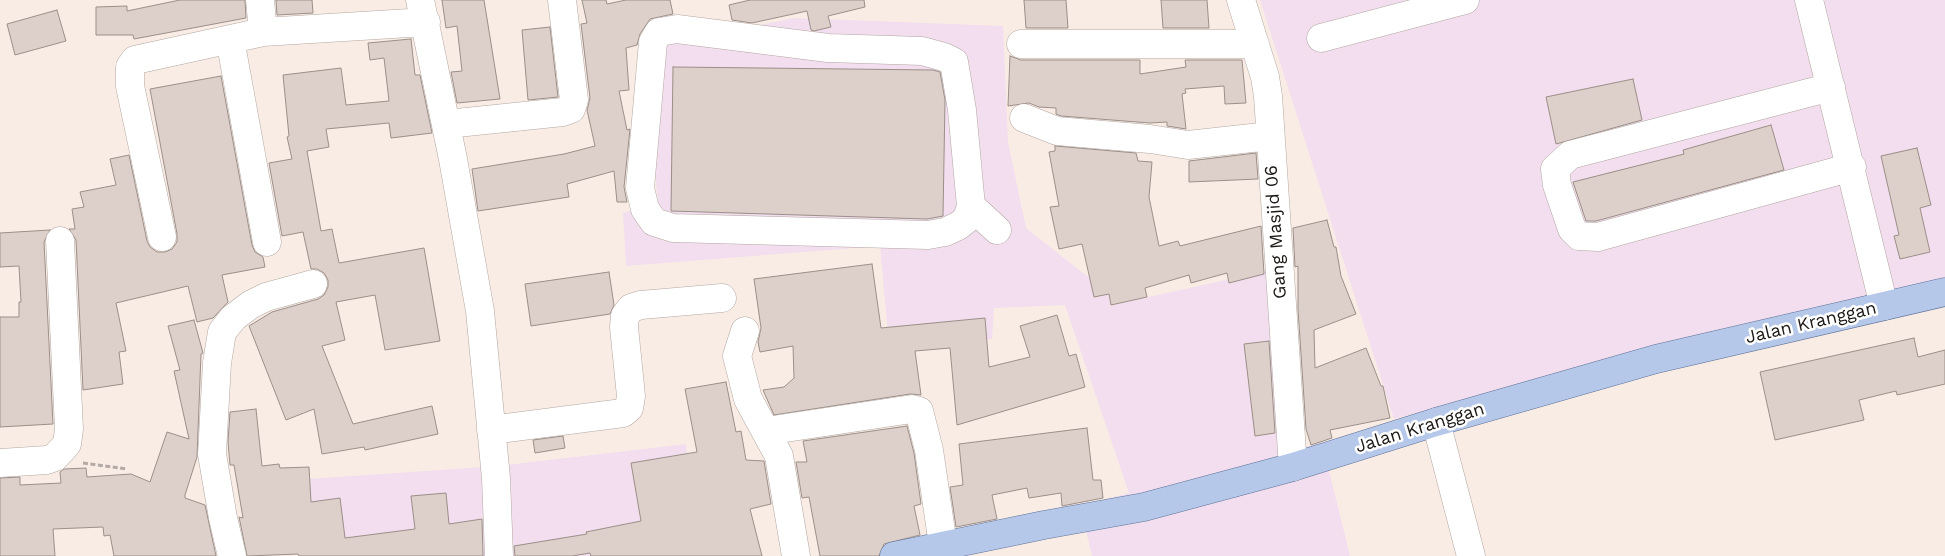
<!DOCTYPE html>
<html>
<head>
<meta charset="utf-8">
<style>
  body { margin:0 }
  canvas { display:block; background:#f9ece5 }
</style>
</head>
<body>
<canvas width="1945" height="556"></canvas>
<script>
const g = document.querySelector('canvas').getContext('2d');
g.lineJoin = 'round';
function fillPath(path, color) {
  g.fillStyle = color;
  g.fill(path, 'evenodd');
}
function toPath(rows) {
  const path = new Path2D();
  for (const r of rows) {
    path.moveTo(r[0], r[1]);
    for (let i = 2; i < r.length; i += 2) path.lineTo(r[i], r[i + 1]);
  }
  return path;
}
function strokePath(path, color, width, dash) {
  g.strokeStyle = color;
  g.lineWidth = width;
  g.lineCap = dash ? 'butt' : 'round';
  g.setLineDash(dash || []);
  g.stroke(path);
}
function label(font, color, halo, rows, align = 'center') {
  g.font = font + ' "Work Sans",sans-serif';
  g.lineWidth = 5;
  g.setLineDash([]);
  g.textBaseline = 'middle';
  g.strokeStyle = halo;
  g.fillStyle = color;
  for (const [text, x, y, turn = 0] of rows) {
    g.save();
    g.translate(x, y);
    g.rotate((+turn || 0) * Math.PI / 180);
    g.textAlign = isNaN(turn) ? turn : align;
    if (halo) g.strokeText(text, 0, 0);
    g.fillText(text, 0, 0);
    g.restore();
  }
}
const industrial = toPath([
  [1260,0,1945,0,1945,278,1394,419],
  [794,18,1003,26,1008,142,1026,228,1121,303,1285,267,1295,450,1322,442,1350,556,1092,556,1080,506,1129,493,1065,305,994,308,992,339,889,345,880,246,626,266,623,213,658,203,642,49],
  [686,444,697,556,317,556,308,479,498,466]
]);
const building = toPath([
  [180,0,245,0,246,18,134,39,133,35,96,35,96,7,127,6,127,11,180,0],
  [276,0,312,0,313,13,277,15,276,0],
  [442,0,484,0,500,99,457,103,451,72,462,71,457,26,446,28,442,0],
  [582,0,606,0,607,4,626,0,670,0,673,14,650,19,640,34,637,45,626,48,629,90,619,91,627,130,630,129,624,187,627,202,617,202,614,171,567,184,569,197,478,211,472,169,564,154,595,146,587,110,590,98,581,24,587,23,582,0],
  [750,0,864,0,865,7,828,16,831,27,814,31,811,30,807,11,752,23,732,20,729,5,750,0],
  [1024,0,1066,0,1068,28,1026,28,1024,0],
  [1161,0,1207,0,1209,28,1163,28,1161,0],
  [57,10,66,41,15,55,7,24,57,10],
  [550,27,558,97,528,100,522,30,550,27],
  [411,39,415,75,420,75,432,133,391,138,389,123,326,129,329,147,307,151,321,231,332,229,339,263,424,248,440,341,385,350,375,295,336,302,345,340,322,346,353,424,432,406,438,434,365,450,364,447,322,454,314,409,286,420,249,326,272,312,318,299,324,295,328,287,328,280,324,273,317,269,311,269,303,232,282,236,269,163,292,159,287,137,289,136,283,75,341,68,346,105,389,101,384,58,370,60,368,43,411,39],
  [1010,56,1021,60,1140,60,1140,74,1186,67,1185,60,1242,60,1246,103,1225,104,1224,86,1185,89,1186,93,1182,94,1186,129,1167,126,1167,122,1150,123,1061,116,1056,114,1056,108,1039,107,1029,103,1008,106,1010,56],
  [673,67,933,70,940,72,945,100,943,216,927,219,671,211,673,67],
  [221,76,252,245,255,252,263,257,265,267,222,275,228,302,213,318,197,322,188,286,116,303,126,351,119,352,123,384,83,390,76,240,69,229,75,229,72,209,84,207,80,192,116,185,110,159,129,155,147,241,150,247,157,252,165,252,172,249,177,242,177,234,150,89,221,76],
  [1633,79,1642,120,1556,144,1546,97,1633,79],
  [1771,125,1784,170,1596,221,1586,221,1573,182,1684,154,1683,150,1771,125],
  [1055,146,1136,153,1138,161,1152,162,1149,197,1159,246,1178,241,1180,246,1261,226,1264,274,1229,283,1227,273,1191,283,1189,275,1145,288,1147,297,1111,305,1109,294,1094,297,1082,244,1059,249,1050,207,1059,206,1049,152,1055,151,1055,146],
  [1917,148,1931,205,1920,208,1930,252,1900,259,1894,236,1899,235,1881,156,1917,148],
  [1256,153,1258,179,1189,182,1189,161,1256,153],
  [1327,220,1334,247,1336,247,1341,276,1356,314,1314,330,1315,368,1366,348,1381,386,1383,386,1390,418,1330,430,1332,438,1311,445,1306,429,1298,309,1298,266,1295,267,1293,228,1327,220],
  [50,230,44,242,53,424,0,427,0,317,19,317,19,302,21,302,19,266,0,267,0,233,50,230],
  [872,264,881,328,985,318,989,367,1030,357,1020,326,1057,315,1069,356,1076,354,1085,387,957,425,950,348,915,351,921,395,910,394,774,415,763,390,784,387,794,378,793,346,760,352,758,342,761,328,754,279,872,264],
  [609,272,614,305,610,314,531,326,525,284,609,272],
  [194,320,203,353,201,354,197,457,185,495,185,498,205,505,216,556,114,556,110,535,104,536,103,527,53,529,55,556,0,556,0,478,20,477,20,485,61,483,60,472,64,469,86,468,87,477,131,474,150,482,167,432,189,439,174,371,180,370,168,326,194,320],
  [1914,338,1918,357,1945,350,1945,384,1897,395,1896,391,1859,400,1864,420,1775,440,1760,372,1914,338],
  [1269,341,1275,433,1255,436,1244,344,1269,341],
  [726,382,736,432,741,431,746,460,764,461,771,504,750,509,762,556,591,556,590,553,572,556,515,556,514,546,587,534,586,532,641,521,631,463,697,452,685,389,726,382],
  [256,409,262,466,279,464,280,468,309,467,311,502,340,498,345,538,415,529,411,496,446,493,449,524,482,519,483,556,299,556,298,554,247,556,239,517,243,518,234,465,230,465,228,442,230,412,256,409],
  [907,426,914,453,921,504,914,506,920,535,884,544,879,556,820,556,809,497,802,498,796,462,807,462,803,441,907,426],
  [1087,428,1093,480,1101,480,1103,498,1062,506,1061,493,1029,498,1027,488,992,495,997,519,956,527,950,487,963,485,959,444,1087,428],
  [563,436,565,448,535,453,533,440,563,436]
]);
const path = toPath([
  [83,463,127,469]
]);
const minor = toPath([
  [260,0,263,32],
  [420,0,453,159,480,311,496,478,499,556],
  [1241,0,1265,77,1268,96,1293,467],
  [1809,0,1884,306],
  [1321,38,1465,0],
  [230,39,267,242],
  [1021,44,1255,44],
  [1831,87,1570,155,1555,169,1557,185,1572,229,1579,236,1598,237,1852,167],
  [1024,118,1057,131,1150,139,1188,145,1270,136],
  [447,124,563,112,571,109,574,100,562,0],
  [971,206,967,219,958,226,945,232,928,235,673,228,654,222,645,209,640,188,653,42,659,32,677,29,828,48,922,51,944,57,954,62,962,110,971,206,997,230],
  [162,237,130,86,130,67,135,60,263,32,426,22],
  [745,331,737,356,748,399,779,456,796,556],
  [1436,422,1471,556],
  [779,429,912,409,919,411,929,450,943,545],
  [491,430,623,413,629,408,631,396,624,327,625,316,631,308,641,305,722,298],
  [0,463,47,460,55,457,67,444,69,429,60,241],
  [232,556,223,518,212,454,217,363,222,332,233,318,250,305,266,297,313,284]
]);
const major = toPath([
  [894,556,1044,525,1144,507,1293,467,1436,422,1656,359,1945,292]
]);
const streetNames = [
  ["Gang Masjid 06",1276,232,-94],
  ["Jalan Kranggan",1811,323,-13],
  ["Jalan Kranggan",1420,428,-17]
];
fillPath(industrial, '#f2deee');
fillPath(building, '#ddd0ca');
strokePath(building, '#9b8f89', 1);
strokePath(minor, '#b3a7a1', 29);
strokePath(major, '#5f7297', 29);
strokePath(path, '#b4aaa5', 3, [5, 2.5]);
strokePath(minor, '#fff', 28);
strokePath(major, '#b5c8ea', 28);
label('18px', '#1c1816', '#fff', streetNames);
</script>
</body>
</html>
